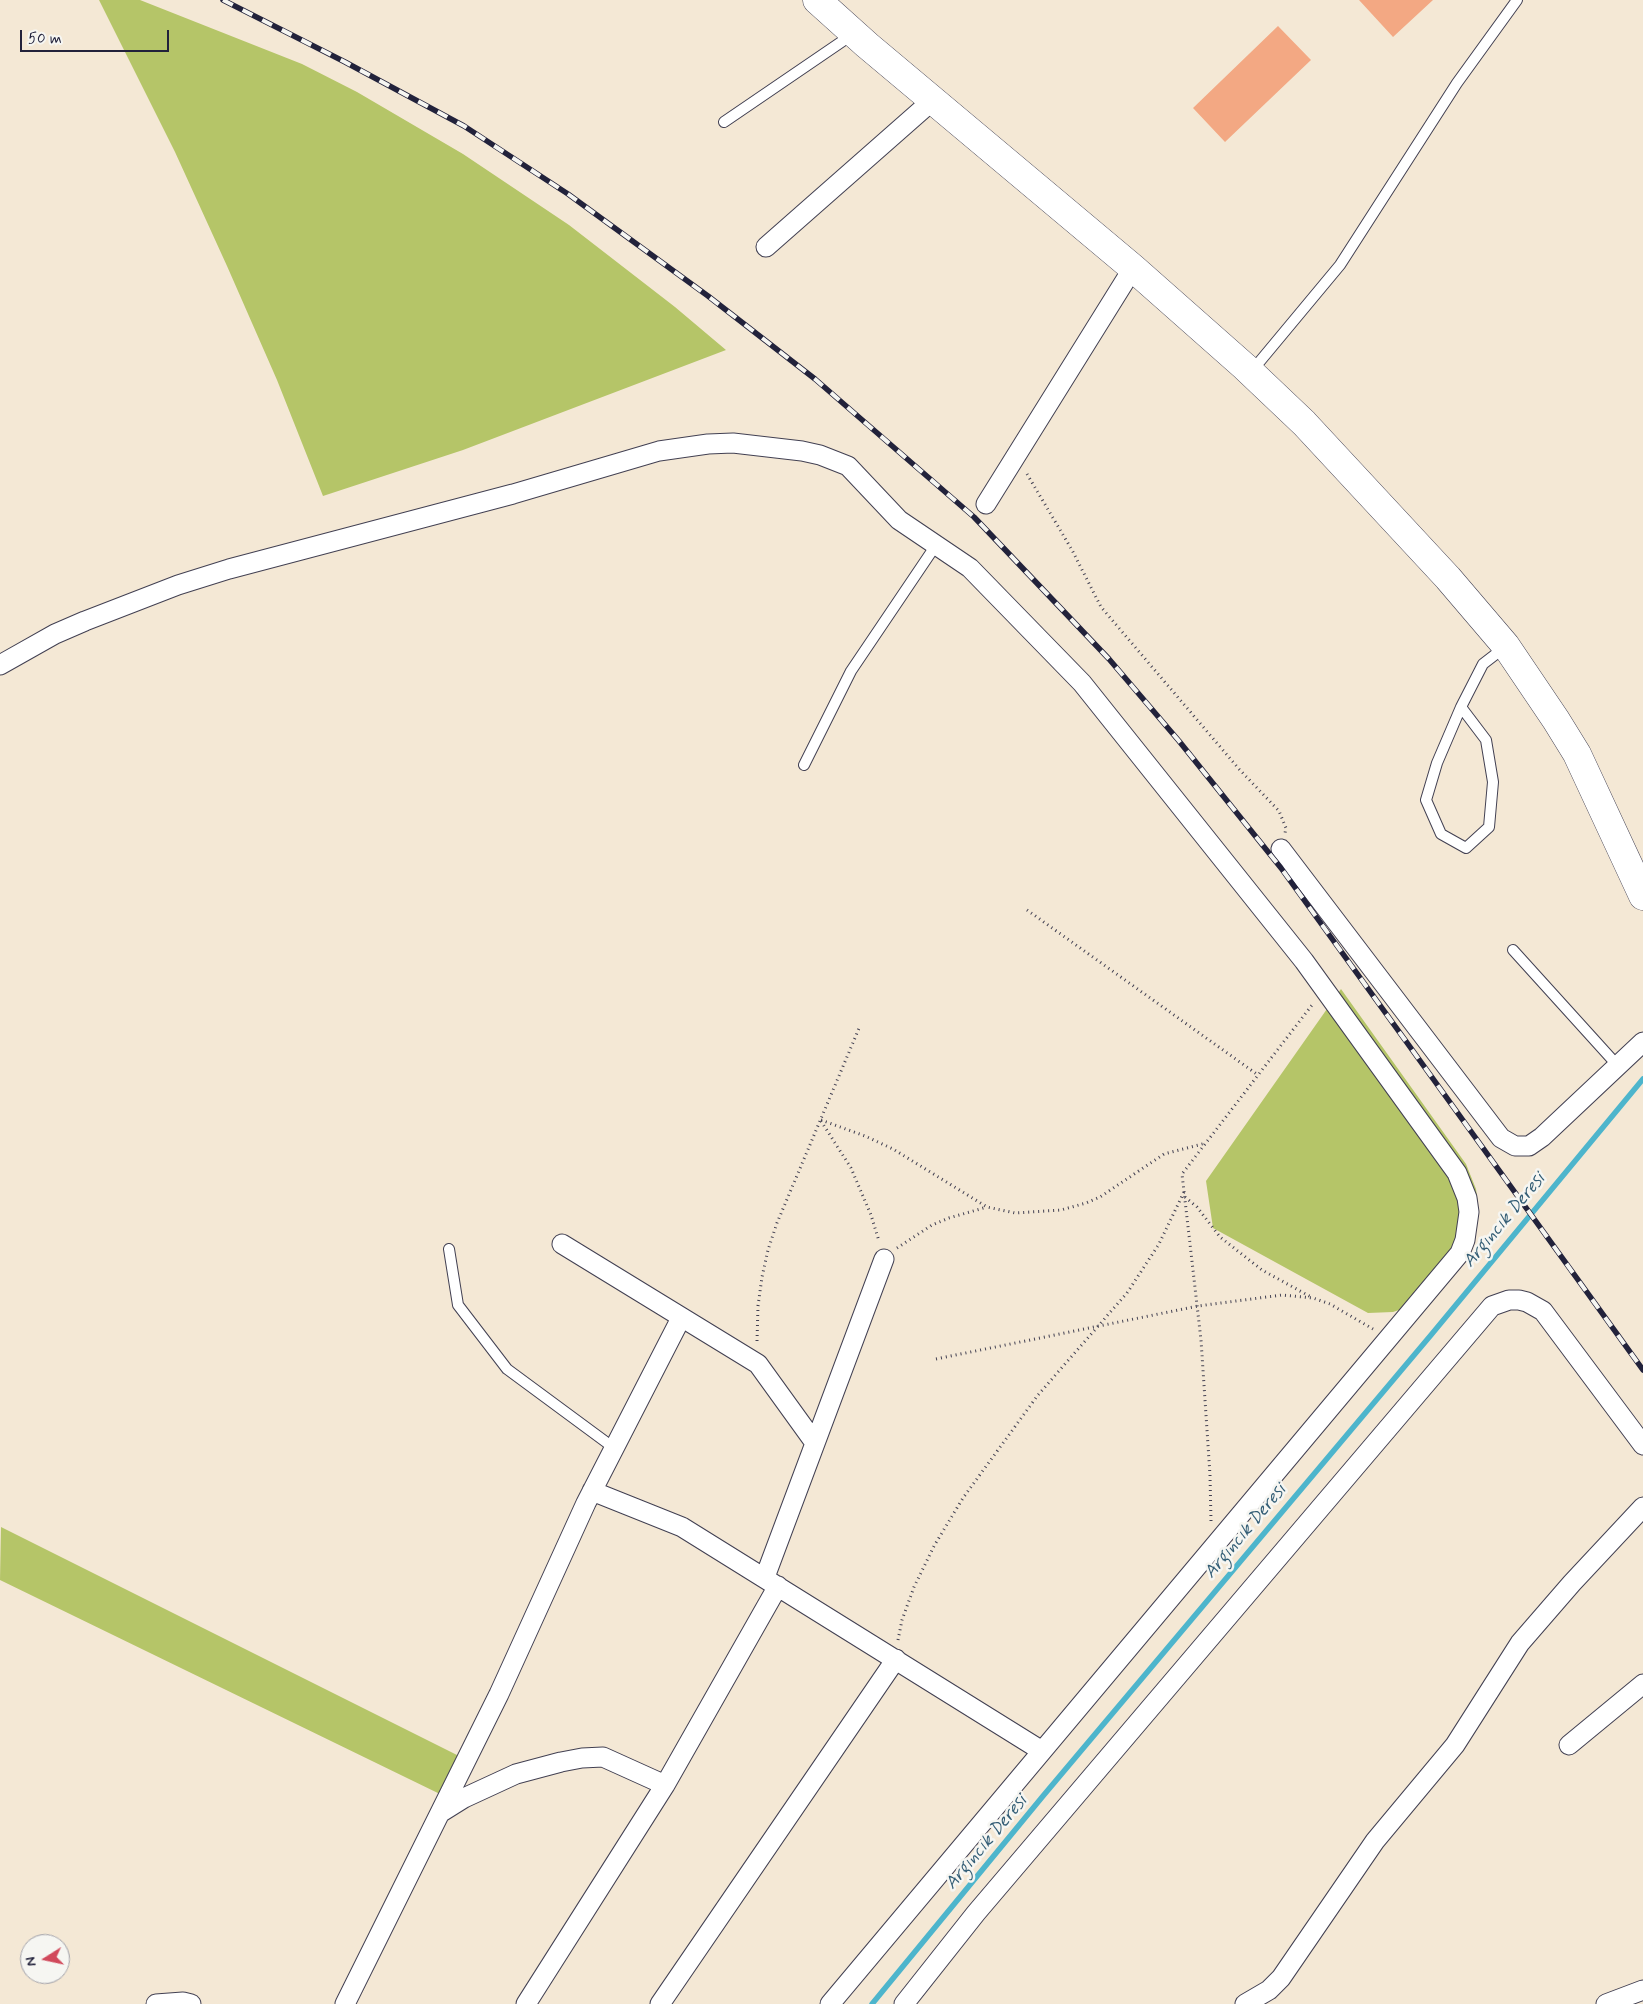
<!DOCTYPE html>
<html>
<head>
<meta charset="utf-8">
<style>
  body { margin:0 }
  #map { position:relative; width:1643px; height:2004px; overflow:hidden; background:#f4e8d5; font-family:Mynerve,sans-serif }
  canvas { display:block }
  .north { position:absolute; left:20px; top:1934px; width:50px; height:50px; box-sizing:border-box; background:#f6f6f2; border:1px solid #a1a1a9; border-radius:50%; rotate:260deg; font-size:14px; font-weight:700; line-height:20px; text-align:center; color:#22223b }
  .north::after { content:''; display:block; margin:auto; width:18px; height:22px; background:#d1495b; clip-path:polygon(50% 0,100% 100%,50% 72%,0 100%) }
  .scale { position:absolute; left:20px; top:30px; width:149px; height:22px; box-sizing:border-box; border:2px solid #22223b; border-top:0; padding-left:6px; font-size:15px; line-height:18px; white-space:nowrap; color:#22223b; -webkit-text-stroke:4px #f6f6f2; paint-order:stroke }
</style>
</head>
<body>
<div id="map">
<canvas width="1643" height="2004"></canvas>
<div class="north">N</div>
<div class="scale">50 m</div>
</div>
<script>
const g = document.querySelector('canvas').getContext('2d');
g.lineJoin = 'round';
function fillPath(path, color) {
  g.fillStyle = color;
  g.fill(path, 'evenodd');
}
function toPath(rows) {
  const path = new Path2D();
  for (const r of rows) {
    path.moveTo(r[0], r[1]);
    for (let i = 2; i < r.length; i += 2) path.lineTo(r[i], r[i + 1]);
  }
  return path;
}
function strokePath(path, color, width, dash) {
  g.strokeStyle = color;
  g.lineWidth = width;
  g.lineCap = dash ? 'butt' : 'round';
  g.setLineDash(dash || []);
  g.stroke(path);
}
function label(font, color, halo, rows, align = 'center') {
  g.font = font + ' Mynerve,sans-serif';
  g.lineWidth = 5;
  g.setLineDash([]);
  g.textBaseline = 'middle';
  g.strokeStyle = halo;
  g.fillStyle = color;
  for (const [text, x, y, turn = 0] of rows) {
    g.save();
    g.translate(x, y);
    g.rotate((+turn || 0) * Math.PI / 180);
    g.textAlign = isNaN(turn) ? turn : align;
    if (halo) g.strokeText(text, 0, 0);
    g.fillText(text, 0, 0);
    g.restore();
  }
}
const green = toPath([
  [99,0,140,0,302,64,357,92,463,154,569,225,675,307,726,350,463,450,323,496,277,380,227,266,175,152],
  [1341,989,1466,1164,1476,1189,1478,1204,1476,1219,1405,1308,1393,1312,1368,1313,1213,1228,1206,1181],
  [1,1527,459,1756,444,1796,0,1580]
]);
const stream = toPath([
  [872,2004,1043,1796,1431,1335,1643,1079]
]);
const building = toPath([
  [1359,0,1433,0,1393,37],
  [1278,26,1311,60,1225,142,1193,108]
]);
const path = toPath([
  [1027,474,1072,550,1101,607,1239,769,1279,811,1286,828,1285,833],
  [1027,910,1258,1075],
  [821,1120,865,1136,893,1149,987,1207,1015,1213,1061,1210,1086,1203,1100,1197,1164,1154,1206,1143],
  [821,1121,851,1168,871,1215,879,1241],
  [1185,1197,1197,1207,1220,1237,1262,1270,1311,1297],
  [897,1248,932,1225,949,1218,987,1207],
  [757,1341,758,1306,762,1277,768,1250,777,1223,860,1026],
  [936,1359,1198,1306,1282,1295,1313,1298,1330,1304,1373,1329],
  [1211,1521,1210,1475,1201,1340,1182,1174,1312,1005],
  [898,1640,902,1620,914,1587,934,1546,963,1498,1038,1395,1127,1293,1159,1244,1184,1192]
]);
const lane = toPath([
  [724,122,853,34],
  [1251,372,1340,265,1457,83,1517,0],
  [1461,707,1486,740,1493,782,1489,827,1466,848,1441,834,1426,800,1437,763,1461,707,1483,664,1505,647],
  [804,765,851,671,936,545],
  [1513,950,1618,1066],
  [449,1249,458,1305,507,1369,614,1448]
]);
const street = toPath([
  [766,247,933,100],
  [986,504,1133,268],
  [0,665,55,634,85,621,178,585,229,569,513,494,659,451,708,444,733,443,802,451,820,455,848,466,899,520,970,568,1082,683,1304,961,1457,1173,1467,1198,1469,1212,1465,1240,1460,1253,830,2004],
  [1281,849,1501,1138,1515,1146,1529,1146,1542,1137,1643,1042],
  [562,1244,758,1364,815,1443],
  [592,1491,682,1527,1042,1751],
  [765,1577,884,1259],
  [1569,1745,1643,1684],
  [440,1813,464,1798,516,1774,561,1762,582,1758,603,1757,665,1785],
  [156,2004,183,2002,191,2004],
  [345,2004,499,1694,586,1503,681,1318],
  [526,2004,665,1785,778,1586],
  [660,2004,896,1659],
  [904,2004,976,1913,1492,1306,1509,1300,1519,1300,1527,1302,1543,1311,1643,1445],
  [1245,2004,1269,1990,1281,1978,1375,1841,1455,1745,1520,1643,1572,1583,1643,1507],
  [1606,2004,1643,1990]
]);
const secondary = toPath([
  [817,0,867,45,1133,268,1245,367,1304,423,1448,578,1506,646,1556,720,1577,754,1643,896]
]);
const rail = toPath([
  [223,0,345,62,464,126,568,194,708,296,815,379,974,517,1109,659,1179,741,1281,868,1643,1370]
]);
const waterNames = [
  ["Argıncık Deresi",1505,1221,-50],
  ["Argıncık Deresi",1246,1532,-50],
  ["Argıncık Deresi",987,1843,-50]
];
fillPath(green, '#b5c568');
strokePath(stream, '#4db5cc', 5.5);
fillPath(building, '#f3a883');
strokePath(lane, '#424052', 12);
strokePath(street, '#424052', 21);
strokePath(secondary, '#424052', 29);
strokePath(path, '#424052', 3, [1, 4]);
strokePath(lane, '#fff', 10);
strokePath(street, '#fff', 19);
strokePath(secondary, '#fff', 28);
strokePath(rail, '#22223b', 5.5);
strokePath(rail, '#f6f6f2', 4, [11]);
label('italic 18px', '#335d75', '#f6f6f2', waterNames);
</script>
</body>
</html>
